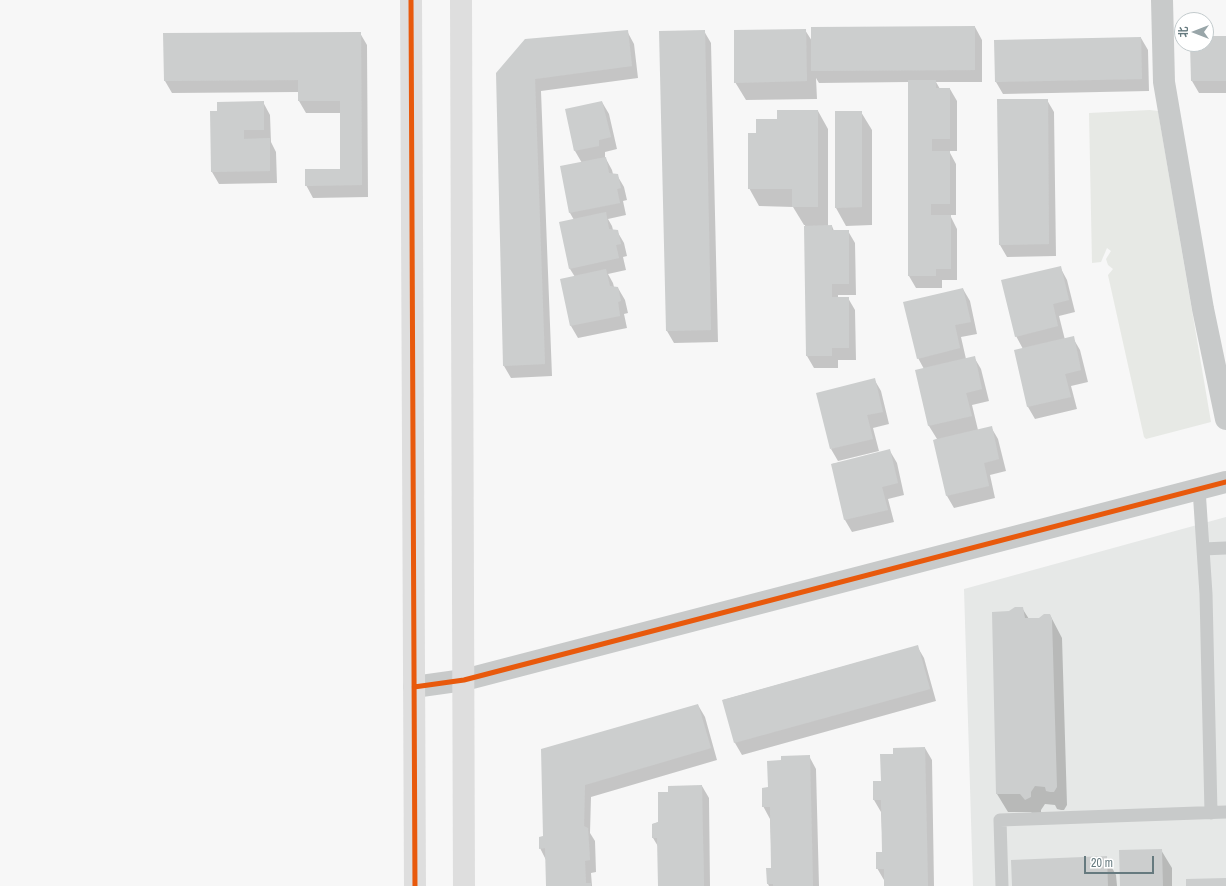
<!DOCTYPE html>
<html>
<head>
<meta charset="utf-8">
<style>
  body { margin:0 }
  #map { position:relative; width:1226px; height:886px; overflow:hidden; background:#f7f7f7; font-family:"Archivo Narrow","Noto Sans SC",sans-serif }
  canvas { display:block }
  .north { position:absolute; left:1174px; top:12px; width:40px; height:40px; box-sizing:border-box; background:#fff; border:1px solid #c2cacc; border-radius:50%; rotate:270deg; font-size:11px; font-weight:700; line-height:16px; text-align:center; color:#667a7f }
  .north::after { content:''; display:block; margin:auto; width:14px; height:18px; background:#99a6a9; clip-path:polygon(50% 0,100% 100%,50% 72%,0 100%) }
  .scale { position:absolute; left:1084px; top:856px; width:70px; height:18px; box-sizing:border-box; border:2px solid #667a7f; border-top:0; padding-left:5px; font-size:12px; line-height:14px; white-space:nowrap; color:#667a7f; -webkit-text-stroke:3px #fff; paint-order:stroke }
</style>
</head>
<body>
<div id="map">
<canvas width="1226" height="886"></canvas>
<div class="north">北</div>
<div class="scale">20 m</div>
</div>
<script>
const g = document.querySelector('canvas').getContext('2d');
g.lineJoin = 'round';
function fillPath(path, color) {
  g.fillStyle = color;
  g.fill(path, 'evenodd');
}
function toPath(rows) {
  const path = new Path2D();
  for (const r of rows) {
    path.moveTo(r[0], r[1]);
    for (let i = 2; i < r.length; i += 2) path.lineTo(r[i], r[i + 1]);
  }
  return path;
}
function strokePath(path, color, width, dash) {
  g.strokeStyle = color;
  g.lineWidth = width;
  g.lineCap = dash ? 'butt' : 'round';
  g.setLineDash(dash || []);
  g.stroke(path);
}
const built = toPath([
  [1226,517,1226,886,973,886,964,589]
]);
const green = toPath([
  [1150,110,1158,111,1211,422,1146,439,1144,437,1108,275,1113,269,1108,265,1106,259,1111,251,1107,248,1101,262,1092,263,1089,113]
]);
const shadow = toPath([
  [975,27,982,40,982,82,936,82,940,89,950,89,957,101,957,151,949,151,956,164,956,215,950,215,957,229,957,280,942,280,942,288,916,288,909,276,909,82,819,83,816,78,817,99,746,100,735,82,805,30,812,41],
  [627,31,634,44,638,78,541,91,552,376,511,378,504,366,497,74],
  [704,31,711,43,718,342,674,343,667,331],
  [360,33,367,45,368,197,313,198,306,185,341,170,341,113,306,113,299,101,299,92,172,93,165,81],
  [1206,37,1226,37,1226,93,1199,93,1192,81,1191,44,1206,44],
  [1141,38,1148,50,1149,91,1003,94,996,82],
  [1047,100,1054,112,1056,256,1007,257,1000,245],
  [263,102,270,115,271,142,276,152,277,183,219,184,212,172,218,112],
  [602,102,609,114,617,149,605,152,605,157,612,170,613,174,617,175,624,187,627,200,623,201,626,215,608,219,612,226,613,230,617,231,624,243,627,256,623,257,626,270,608,274,613,283,614,287,618,288,625,300,628,313,624,314,627,328,578,338,571,326,575,277,570,269,574,220,570,213,561,167,582,163,575,151,566,110],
  [818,111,828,129,828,226,832,226,834,231,848,231,855,243,856,295,838,295,838,298,848,298,855,310,856,360,838,360,838,368,814,368,807,356,805,225,804,225,793,207,759,206,749,188,757,134,778,120],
  [861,112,872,130,872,225,846,226,836,208],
  [1060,267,1067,280,1075,312,1059,316,1065,340,1073,338,1080,350,1088,382,1071,386,1077,409,1035,419,1028,407,1015,351,1023,349,1016,336],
  [963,289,970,301,977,334,961,337,966,359,974,357,981,369,989,401,972,405,978,430,991,427,998,439,1006,471,990,475,995,498,954,508,947,496,934,440,937,439,929,426,916,371,924,369,918,358],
  [874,379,881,391,889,424,873,428,879,451,838,461,831,449],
  [890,451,897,463,904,495,888,499,894,522,852,532,845,520,832,464],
  [1022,608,1029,619,1039,619,1050,615,1062,638,1067,805,1064,810,1061,810,1057,809,1055,805,1045,804,1041,810,1041,815,1036,818,1031,812,1008,812,997,794,993,613,1009,612],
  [917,646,924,658,936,701,742,755,735,743,723,700],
  [698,705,705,717,717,760,591,797,590,833,595,841,596,872,591,873,592,886,547,886,546,860,540,848,544,837,542,750],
  [925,748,932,760,934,886,885,886,884,880,877,868,883,853,881,812,874,800,874,782,882,782,894,755],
  [809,756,816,769,819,886,769,886,768,884,772,868,770,819,763,806,769,788],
  [702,786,709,798,710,886,659,886,659,848,653,838,653,824,659,822,669,793],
  [1161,850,1172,868,1172,886,1121,886],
  [1106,857,1116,875,1117,886,1013,886]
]);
const building = toPath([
  [975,26,975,70,811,71,811,27],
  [806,29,807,81,734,83,734,30],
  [628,30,632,66,535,79,545,364,503,366,496,73,525,39],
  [705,30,711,330,666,331,659,31],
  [361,32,362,185,305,186,305,169,340,169,340,101,298,101,298,80,164,81,163,33],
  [1206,36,1226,36,1226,81,1191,81,1190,44,1206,44],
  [1141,37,1142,79,995,82,994,40],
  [908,80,936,80,936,88,950,88,950,139,932,139,932,151,950,151,950,204,931,204,931,215,951,215,951,269,936,269,936,276,908,276],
  [997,99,1048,99,1049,244,999,245],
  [264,101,264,130,244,130,244,139,270,138,270,171,211,172,210,111,217,111,217,102],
  [602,101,611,137,599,140,599,146,574,151,565,109],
  [777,110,818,110,818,207,792,207,792,189,748,189,748,133,756,133,756,119,777,119],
  [835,111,862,111,862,207,835,208],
  [606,157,609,173,618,174,621,188,617,189,620,203,569,213,560,166],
  [606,212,609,229,618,230,621,244,616,245,619,258,569,269,559,222],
  [832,225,832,230,849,230,849,284,832,284,832,297,849,297,849,348,832,348,832,356,806,356,804,226],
  [1061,266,1069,300,1053,304,1058,326,1015,337,1001,280],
  [606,269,610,286,618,287,621,301,618,302,620,316,570,326,560,279],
  [963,288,971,322,955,325,960,348,917,359,903,302],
  [1074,336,1081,370,1065,374,1071,397,1027,407,1014,350],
  [975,356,982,389,966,393,972,416,928,426,915,370],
  [875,378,883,412,867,415,873,439,830,449,816,393],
  [992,426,999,459,984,463,989,486,946,496,933,440],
  [890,449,898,483,882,487,888,510,844,520,831,464],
  [1015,607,1023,607,1025,618,1039,618,1044,614,1050,614,1052,619,1057,787,1054,792,1050,792,1046,791,1045,787,1035,786,1031,792,1031,797,1025,800,1020,794,996,794,992,612,1009,611],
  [918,645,930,689,734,743,722,700],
  [698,704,711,748,585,785,584,826,588,828,590,860,585,861,586,883,591,883,591,886,546,886,545,848,539,849,539,837,543,836,541,749],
  [925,747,928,886,884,886,884,869,876,869,876,852,882,852,881,800,873,800,873,781,881,781,880,754,893,754,893,748],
  [810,755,813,886,773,886,773,884,767,884,766,868,771,868,770,807,762,807,762,788,768,787,767,761,781,760,781,756],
  [702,785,704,886,658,886,657,838,652,838,652,824,658,822,658,792,668,792,668,786],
  [1162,849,1163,886,1120,886,1119,850],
  [1107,856,1108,886,1012,886,1011,860],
  [1226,878,1226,886,1186,886,1186,879]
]);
const lane = toPath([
  [1199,489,1206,594,1211,813],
  [1203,549,1226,548],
  [1002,886,1000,820,1226,812]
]);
const street = toPath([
  [1162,0,1164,82,1203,309,1226,419],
  [414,687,464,680,1226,482]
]);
const secondary = toPath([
  [411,0,415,886],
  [461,0,464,886]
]);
const cycleway = toPath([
  [411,0,415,886],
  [414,687,464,680,1226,482]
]);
fillPath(built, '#e6e8e7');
fillPath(green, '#e7e9e5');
fillPath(shadow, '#0003');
fillPath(building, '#cccece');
strokePath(lane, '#c8caca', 13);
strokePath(street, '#c8caca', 22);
strokePath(secondary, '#dedede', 22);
strokePath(cycleway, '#e8590c', 5);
</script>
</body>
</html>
